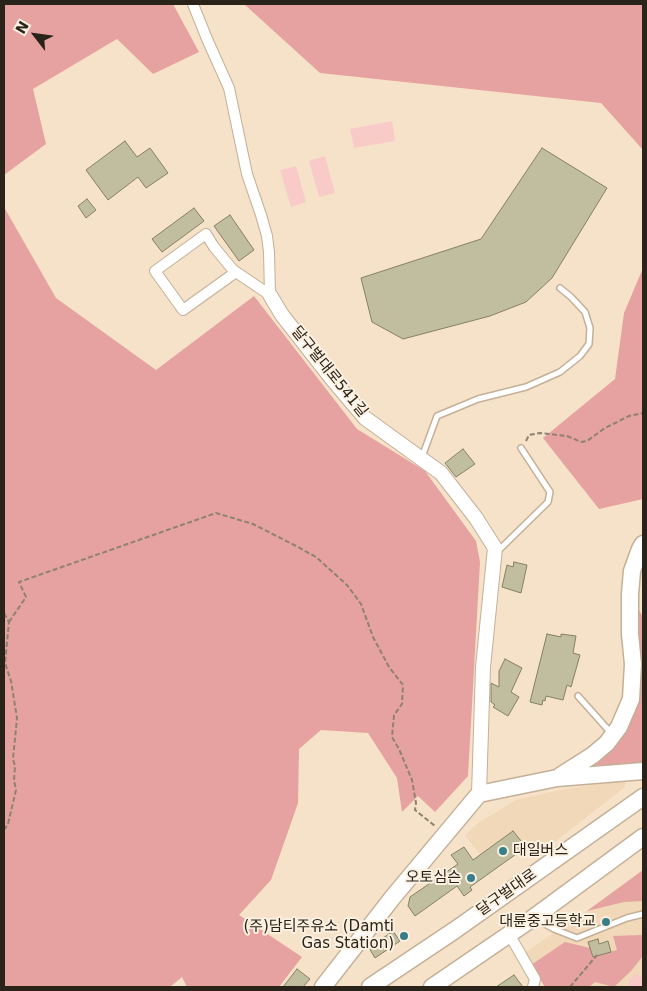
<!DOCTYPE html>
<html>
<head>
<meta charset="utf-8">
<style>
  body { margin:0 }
  #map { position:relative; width:647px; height:991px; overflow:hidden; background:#f6e2c8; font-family:"DejaVu Sans",sans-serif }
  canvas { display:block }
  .frame { position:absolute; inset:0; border:5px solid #2a2319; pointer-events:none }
  .north { position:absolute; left:10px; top:10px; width:50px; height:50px; -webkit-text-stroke:4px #fcf0e1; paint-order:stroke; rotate:300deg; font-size:14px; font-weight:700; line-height:20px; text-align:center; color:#2a2319 }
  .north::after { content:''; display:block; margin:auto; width:18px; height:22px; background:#2a2319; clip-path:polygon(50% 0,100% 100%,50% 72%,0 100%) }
</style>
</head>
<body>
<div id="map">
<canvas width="647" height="991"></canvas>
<div class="frame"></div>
<div class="north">N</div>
</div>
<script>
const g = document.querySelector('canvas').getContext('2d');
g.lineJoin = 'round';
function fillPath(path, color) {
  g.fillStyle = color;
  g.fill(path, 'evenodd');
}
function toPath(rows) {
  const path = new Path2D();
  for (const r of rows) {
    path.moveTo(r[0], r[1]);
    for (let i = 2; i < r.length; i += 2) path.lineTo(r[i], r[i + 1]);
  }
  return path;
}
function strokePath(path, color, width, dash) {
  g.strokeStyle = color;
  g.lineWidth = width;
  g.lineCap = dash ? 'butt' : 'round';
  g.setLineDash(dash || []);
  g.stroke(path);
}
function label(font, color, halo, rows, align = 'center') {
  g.font = font + ' "DejaVu Sans","Noto Sans KR",sans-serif';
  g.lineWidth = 4;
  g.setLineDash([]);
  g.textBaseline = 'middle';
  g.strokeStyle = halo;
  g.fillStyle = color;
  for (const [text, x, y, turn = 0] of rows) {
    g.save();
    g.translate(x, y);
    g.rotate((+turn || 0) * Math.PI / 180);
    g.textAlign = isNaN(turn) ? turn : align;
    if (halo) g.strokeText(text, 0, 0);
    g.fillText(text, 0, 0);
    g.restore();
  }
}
const built = toPath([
  [625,781,625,787,543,851,537,844,528,850,513,831,480,855,465,835,478,823,516,800,565,789],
  [643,870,643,987,545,987,524,953,587,911]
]);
const green = toPath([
  [392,121,395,141,354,148,350,129],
  [325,156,335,193,319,197,309,161],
  [296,166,306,202,291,207,280,170],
  [635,973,643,978,643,987,626,987]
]);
const forest = toPath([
  [4,4,173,4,199,52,153,74,117,39,33,89,46,144,4,175],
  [244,4,643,4,643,150,601,103,320,73],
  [4,207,56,298,156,370,254,296,357,429,425,471,476,541,480,562,468,776,435,812,418,796,402,812,397,778,368,733,321,730,299,749,298,803,271,880,239,915,302,957,279,987,187,987,182,977,170,987,4,987],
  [643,268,643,499,599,509,543,438,615,379,624,313],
  [637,607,643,617,643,764,587,766,616,744,634,713,640,667],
  [643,870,643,901,624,902,587,911],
  [641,935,643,937,643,956,631,971,614,987,595,982,589,987,545,987,531,965,565,942,590,948,593,956,617,950,613,936]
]);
const building = toPath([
  [125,141,137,157,150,148,168,173,146,188,138,177,108,200,86,170,125,141],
  [542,148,607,188,552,278,526,302,490,316,403,339,372,322,361,278,481,239,542,148],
  [87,199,96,210,86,218,78,206,87,199],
  [194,208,204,221,162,252,152,239,194,208],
  [230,215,254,250,239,261,214,226,230,215],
  [463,449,475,464,456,477,445,463,463,449],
  [514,562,527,565,521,593,502,587,507,565,513,567,514,562],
  [547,634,561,637,561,634,576,636,573,653,580,655,571,687,567,685,563,700,546,696,545,701,543,700,542,705,530,702,547,634],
  [505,659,522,668,511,692,519,697,508,716,493,707,495,705,491,702,491,683,499,687,499,671,505,659],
  [513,831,526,847,470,887,472,890,464,896,457,886,415,916,408,906,410,897,458,864,451,855,464,847,473,860,513,831],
  [393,931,400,941,375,958,369,948,393,931],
  [598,939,599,944,608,941,611,952,593,957,588,942,598,939],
  [297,969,310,979,303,987,283,987,297,969],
  [514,975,523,987,496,987,514,975]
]);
const path = toPath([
  [526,441,529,435,540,433,567,436,581,442,587,441,605,428,629,416,643,413],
  [9,622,26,597,19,582,216,513,253,524,296,546,316,557,347,585,361,604,373,637,389,667,403,685,402,704,394,715,392,737,399,749,412,780,416,803,415,810,435,826],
  [4,830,8,824,16,790,14,780,15,766,13,759,17,718,11,681,5,663,9,622,4,613],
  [570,987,597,955]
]);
const lane = toPath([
  [422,457,437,416,478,399,526,387,560,372,580,356,589,344,590,328,585,312,571,297,560,288],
  [498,551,548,502,550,492,521,448],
  [578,696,611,733],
  [536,919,554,929,577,938,627,918,643,914]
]);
const street = toPath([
  [193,4,207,39,229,88,247,174,261,215,267,236,269,252,270,295],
  [236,272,183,310,155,271,206,234,214,247,233,270,270,295],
  [509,934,535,979,533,987]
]);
const secondary = toPath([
  [270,295,282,315,332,379,365,418,441,473,476,518,495,548,483,667,479,794]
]);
const primary = toPath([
  [560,776,593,755,607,743,619,727,631,699,633,664,630,634,630,594,632,571,640,549,643,544],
  [323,987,393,897,479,794,557,778,643,771],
  [370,987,455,930,643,797],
  [432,987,533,918,643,837]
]);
const markers = [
  [503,851,5,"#377e88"],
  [471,878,5,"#377e88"],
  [606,922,5,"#377e88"],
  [404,936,5,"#377e88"]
];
const streetNames = [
  ["달구벌대로541길",329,372,51],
  ["달구벌대로",507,893,-35]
];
const poiNames = [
  ["대일버스",513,851,"left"],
  ["오토심슨",461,878],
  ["대륜중고등학교",596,922],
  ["(주)담티주유소 (Damti",394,927],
  ["Gas Station)",394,944]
];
fillPath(built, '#f1d8b8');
fillPath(green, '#f8cbc9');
fillPath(forest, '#e6a2a0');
fillPath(building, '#c1bd9f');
strokePath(building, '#848064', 1);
strokePath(lane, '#c4b098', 8);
strokePath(street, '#c4b098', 12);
strokePath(secondary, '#c4b098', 16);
strokePath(primary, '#c4b098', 19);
strokePath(path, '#8f8270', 2, [5, 2.5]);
strokePath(lane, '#fff', 5);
strokePath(street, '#fff', 10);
strokePath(secondary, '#fff', 14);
strokePath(primary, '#fff', 16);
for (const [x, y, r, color] of markers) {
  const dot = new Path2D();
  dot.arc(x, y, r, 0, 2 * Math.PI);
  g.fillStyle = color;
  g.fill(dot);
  strokePath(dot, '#fcf0e1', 2);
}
label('15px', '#2a2319', '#fcf0e1', streetNames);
label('15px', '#2a2319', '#fcf0e1', poiNames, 'right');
</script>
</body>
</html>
